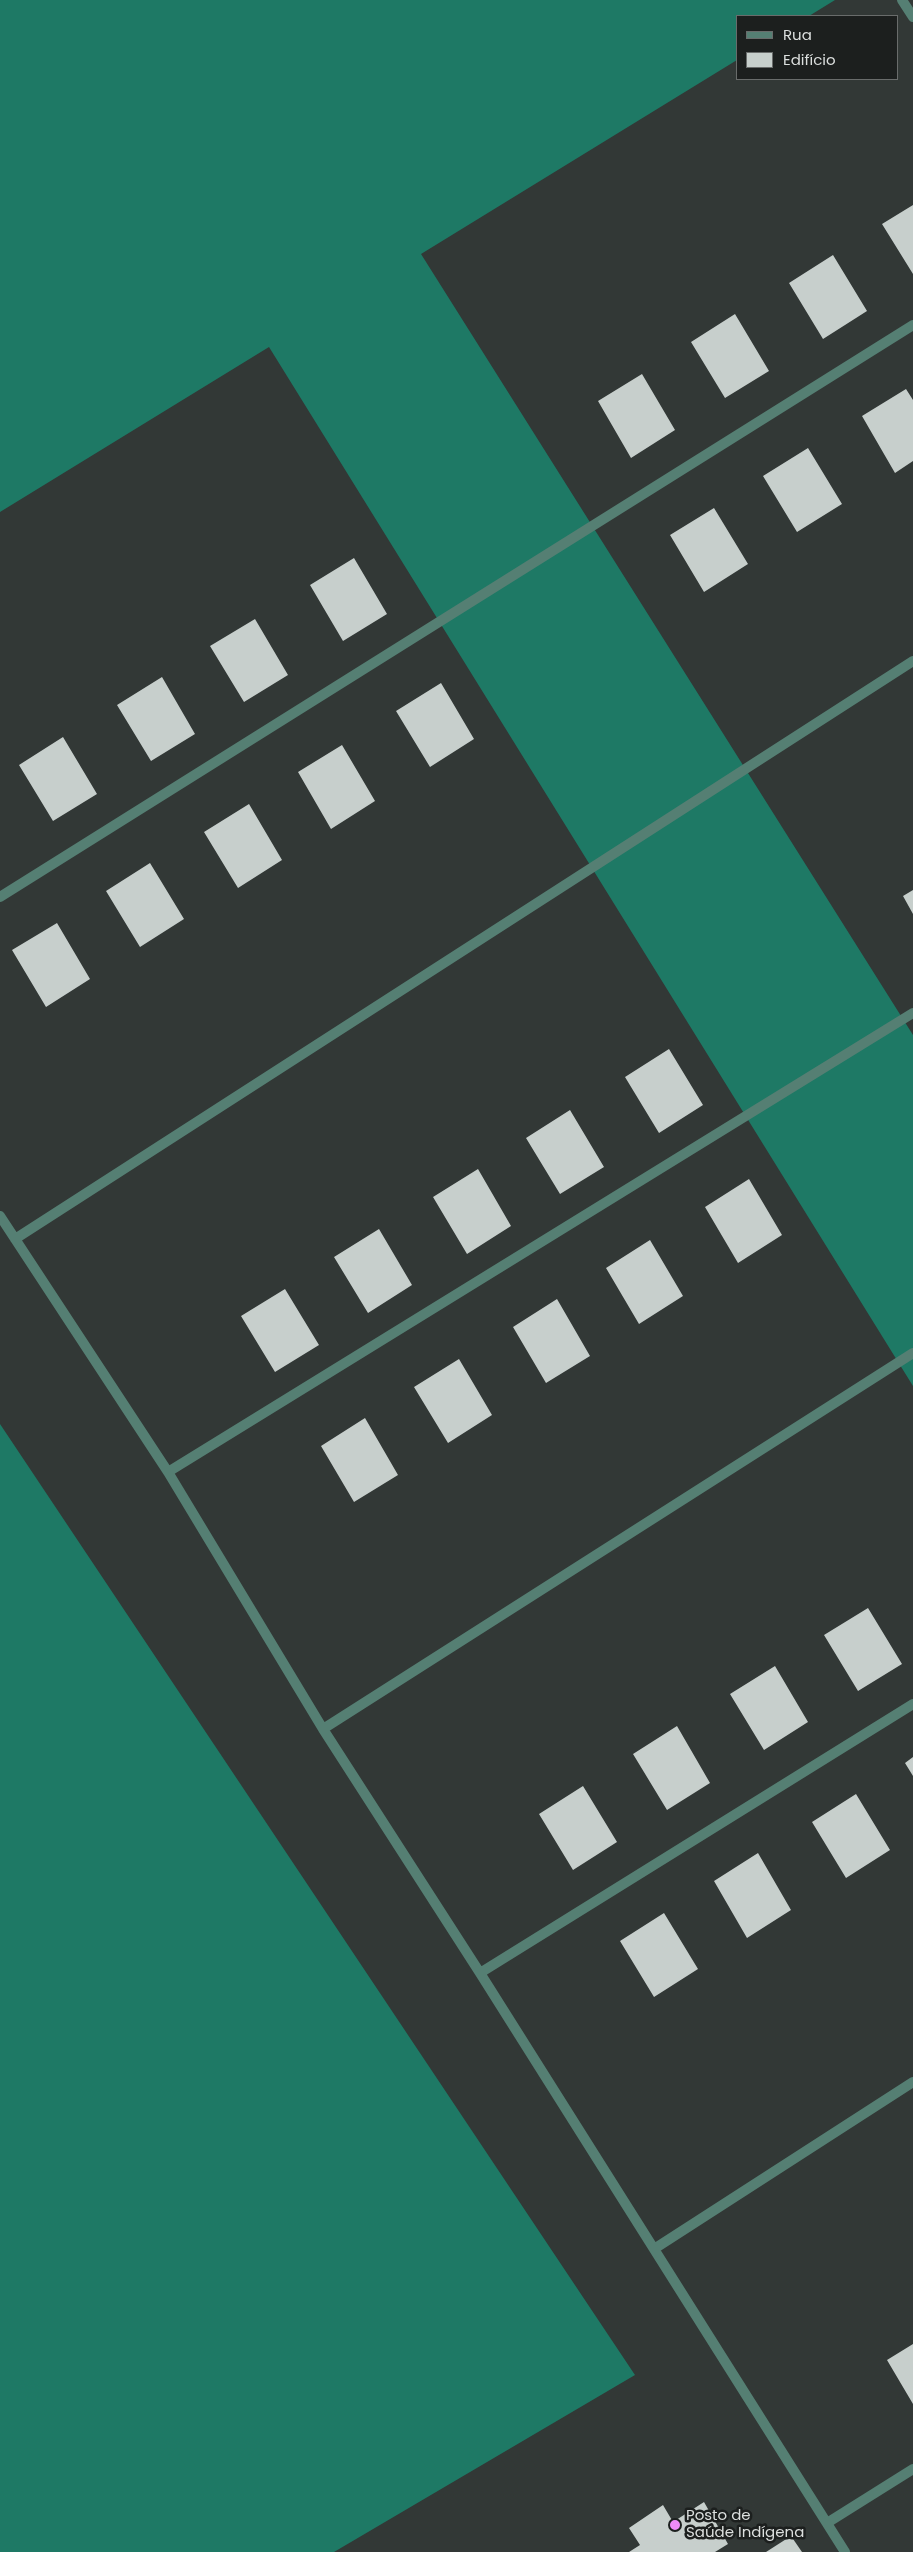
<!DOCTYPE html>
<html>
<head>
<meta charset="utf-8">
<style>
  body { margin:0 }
  #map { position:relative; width:913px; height:2552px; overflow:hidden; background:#323836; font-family:Poppins,sans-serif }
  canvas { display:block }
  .legend { position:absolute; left:736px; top:15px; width:162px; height:65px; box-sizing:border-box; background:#1c1f1e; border:1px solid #696c6b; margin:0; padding:6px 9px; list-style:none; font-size:15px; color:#dcdfde }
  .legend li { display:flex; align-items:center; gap:10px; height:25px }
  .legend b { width:25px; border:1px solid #696c6b }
</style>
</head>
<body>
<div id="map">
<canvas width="913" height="2552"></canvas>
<ul class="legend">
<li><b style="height:6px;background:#557f73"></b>Rua</li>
<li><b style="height:14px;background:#c7cfcc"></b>Edifício</li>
</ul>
</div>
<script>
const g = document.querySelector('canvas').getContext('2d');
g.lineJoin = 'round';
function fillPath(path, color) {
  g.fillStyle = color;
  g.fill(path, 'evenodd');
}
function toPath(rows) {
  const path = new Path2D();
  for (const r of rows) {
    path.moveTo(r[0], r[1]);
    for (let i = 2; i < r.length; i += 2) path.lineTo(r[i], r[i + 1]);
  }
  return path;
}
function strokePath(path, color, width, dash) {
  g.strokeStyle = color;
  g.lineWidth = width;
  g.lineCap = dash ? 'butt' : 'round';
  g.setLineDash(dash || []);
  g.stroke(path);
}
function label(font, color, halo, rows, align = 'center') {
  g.font = font + ' Poppins,sans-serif';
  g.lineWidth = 5;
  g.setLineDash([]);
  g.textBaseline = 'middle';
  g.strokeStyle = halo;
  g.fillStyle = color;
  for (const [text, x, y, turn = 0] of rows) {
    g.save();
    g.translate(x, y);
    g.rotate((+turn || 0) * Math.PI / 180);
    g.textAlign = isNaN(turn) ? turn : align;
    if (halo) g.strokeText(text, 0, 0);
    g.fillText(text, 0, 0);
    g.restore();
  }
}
const forest = toPath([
  [0,0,835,0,809,16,737,16,737,60,421,254,913,1035,913,1386,269,347,0,512],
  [0,1424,635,2375,334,2552,0,2552]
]);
const building = toPath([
  [913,205,913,274,882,224],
  [833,255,867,311,823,339,789,283],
  [735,314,769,371,725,398,691,342],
  [642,374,675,430,631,458,598,401],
  [906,389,913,400,913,461,895,473,862,416],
  [808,448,842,504,797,532,763,476],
  [714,508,748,564,704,592,670,535],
  [354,558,387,614,343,641,310,585],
  [255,619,288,675,244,702,210,646],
  [162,677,195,734,151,761,117,705],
  [441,683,474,739,430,767,396,711],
  [63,737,97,794,53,821,19,765],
  [342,745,375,801,331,829,298,772],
  [249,804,282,860,238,888,204,832],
  [150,863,184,919,140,947,106,891],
  [913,890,913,914,903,896],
  [57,923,90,979,46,1007,12,950],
  [669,1049,703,1105,659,1133,625,1077],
  [570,1110,604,1167,560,1194,526,1138],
  [478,1169,511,1226,467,1254,433,1197],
  [749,1179,782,1235,738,1263,705,1207],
  [379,1229,412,1285,368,1313,334,1257],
  [650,1240,683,1296,639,1324,606,1268],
  [285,1289,319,1345,275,1372,241,1316],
  [557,1299,590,1356,546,1383,513,1327],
  [459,1359,492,1415,448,1443,414,1387],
  [365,1418,398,1475,354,1502,321,1446],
  [868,1608,902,1664,858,1691,824,1635],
  [775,1666,808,1722,764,1750,730,1694],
  [677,1726,710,1783,667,1810,633,1754],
  [913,1757,913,1776,905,1763],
  [583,1786,617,1842,573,1870,539,1814],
  [856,1794,890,1850,846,1878,812,1822],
  [758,1853,791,1910,747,1938,714,1881],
  [664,1913,698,1969,654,1997,620,1941],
  [913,2344,913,2404,887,2360],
  [704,2502,728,2544,715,2552,629,2552,640,2545,629,2528,663,2505,673,2522],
  [791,2536,802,2552,766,2552]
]);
const street = toPath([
  [902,0,913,17],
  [0,897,913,325],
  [0,1216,168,1472,323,1729,480,1973,845,2552],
  [15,1239,913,661],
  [168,1472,913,1013],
  [323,1729,913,1353],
  [480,1973,913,1704],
  [654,2249,913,2082],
  [827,2523,913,2469]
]);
const markers = [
  [675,2525,6,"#ee8bf8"]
];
const poiNames = [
  ["Posto de",686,2516],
  ["Saúde Indígena",686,2533]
];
fillPath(forest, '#1e7965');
fillPath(building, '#c7cfcc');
strokePath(street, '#557f73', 10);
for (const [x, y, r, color] of markers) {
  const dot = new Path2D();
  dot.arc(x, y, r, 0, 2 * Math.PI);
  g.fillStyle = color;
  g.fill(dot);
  strokePath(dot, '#1c1f1e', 2);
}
label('15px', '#dcdfde', '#1c1f1e', poiNames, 'left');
</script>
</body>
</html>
